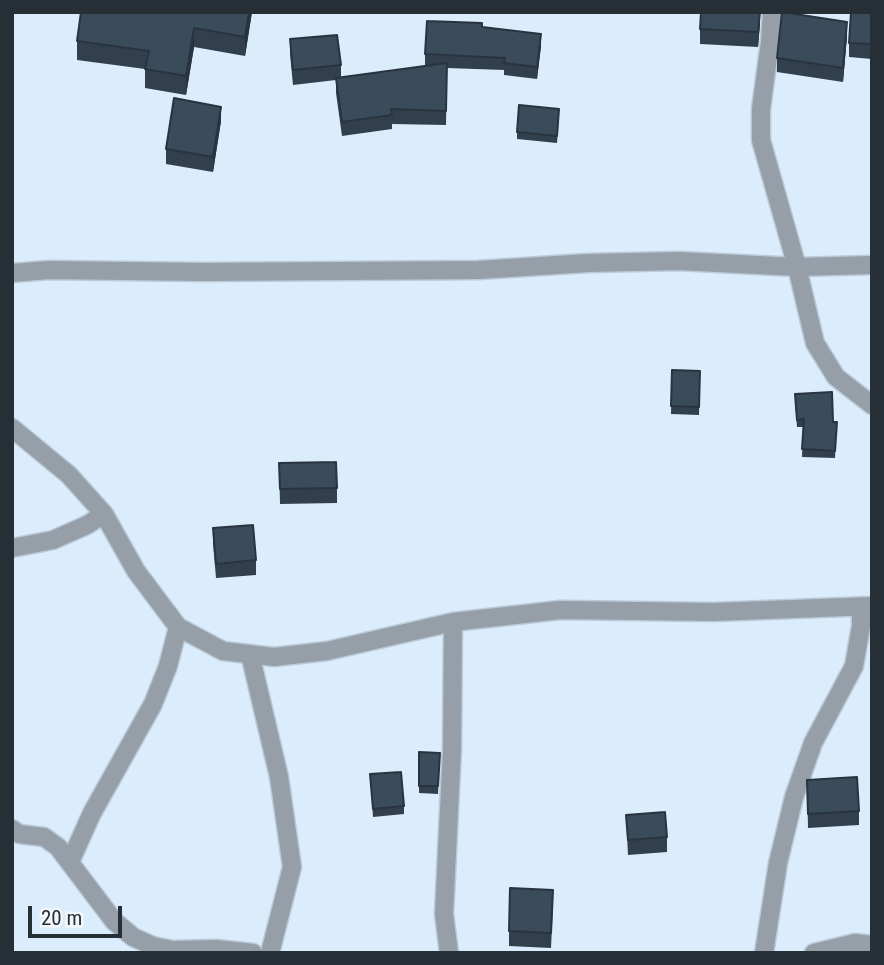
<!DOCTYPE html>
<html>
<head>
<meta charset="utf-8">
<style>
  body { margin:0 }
  #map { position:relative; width:884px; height:965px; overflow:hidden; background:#dbecfc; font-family:"Roboto Condensed",sans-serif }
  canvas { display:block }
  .frame { position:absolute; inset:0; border:14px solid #262e36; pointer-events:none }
  .scale { position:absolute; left:28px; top:906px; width:94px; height:32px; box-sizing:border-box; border:4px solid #262e36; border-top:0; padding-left:9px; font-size:21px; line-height:24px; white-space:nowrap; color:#262e36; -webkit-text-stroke:5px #f3f7fb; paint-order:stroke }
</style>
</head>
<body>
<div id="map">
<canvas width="884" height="965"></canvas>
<div class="frame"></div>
<div class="scale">20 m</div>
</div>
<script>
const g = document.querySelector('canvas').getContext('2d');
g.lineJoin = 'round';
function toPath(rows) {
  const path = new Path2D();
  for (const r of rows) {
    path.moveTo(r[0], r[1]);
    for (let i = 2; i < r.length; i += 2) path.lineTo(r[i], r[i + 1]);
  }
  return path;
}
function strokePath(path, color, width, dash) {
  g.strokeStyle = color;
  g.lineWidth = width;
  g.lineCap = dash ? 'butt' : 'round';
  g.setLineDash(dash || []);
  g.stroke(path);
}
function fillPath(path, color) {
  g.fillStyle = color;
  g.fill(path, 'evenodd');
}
const minor = toPath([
  [772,12,770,42,761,109,761,140,797,267,815,343,836,377,872,405],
  [12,273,49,270,203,272,478,270,588,263,679,261,797,267,872,265],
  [12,428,69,475,104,514,136,571,178,627,223,651,274,657,327,651,453,622,560,610,714,612,872,606],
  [12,548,53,540,87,525,104,514],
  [250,654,279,777,292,867,270,953],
  [12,829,19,834,44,837,58,847,114,921,133,937,153,946,173,950,216,949,253,953],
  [70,862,92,813,153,704,168,666,178,627],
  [449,953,444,914,452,748,453,622],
  [764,953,778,863,794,797,813,743,854,666,861,626,861,607],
  [814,953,855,943,872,945]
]);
const wall = toPath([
  [81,12,252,12,245,56,194,47,186,95,145,88,145,69,77,60,77,41],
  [872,13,872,59,849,57,849,43],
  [760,23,758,47,700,44,700,29],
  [482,27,541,46,537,79,504,75,504,70,447,68,446,125,392,124,392,129,342,136,336,93,336,80,293,85,290,54,290,39,341,65,341,77,425,66,425,54],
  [847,36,843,82,777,72,777,58],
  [559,116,557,143,517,139,517,132],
  [221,121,213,172,166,164,166,149],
  [672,370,700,371,699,415,671,414],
  [795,402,833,422,837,422,835,458,802,457,803,427,797,427],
  [279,463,337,488,337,503,280,504],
  [213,528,256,560,256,575,216,578,213,543],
  [419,752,440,753,438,794,419,793],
  [370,774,404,806,404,814,373,817],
  [807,780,859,811,859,825,808,828],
  [626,815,667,837,667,852,628,855],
  [553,904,551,948,509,946,509,931]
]);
const shadedWall = toPath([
  [249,12,252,12,245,56,245,37],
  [760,12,760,23,758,47,758,32],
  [847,22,847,36,843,82,843,68],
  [194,28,194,47,186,95,186,76],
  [541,34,541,46,537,79,537,67],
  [221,107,221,121,213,172,213,157]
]);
const building = toPath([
  [81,12,249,12,245,37,194,28,186,76,145,69,149,51,77,41,81,12],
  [701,12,760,12,758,32,700,29,701,12],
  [782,12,847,22,843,68,777,58,782,12],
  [851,12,872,13,872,44,849,43,851,12],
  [427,21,482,23,482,27,541,34,537,67,504,63,505,58,425,54,427,21],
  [337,35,341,65,293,70,290,39,337,35],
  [447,63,446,111,391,109,392,115,342,122,336,78,447,63],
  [174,98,221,107,213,157,166,149,174,98],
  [519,105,559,109,557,136,517,132,519,105],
  [672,370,700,371,699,407,671,406,672,370],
  [832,392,833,422,837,422,835,451,802,449,804,419,797,420,795,394,832,392],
  [336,462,337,488,280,489,279,463,336,462],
  [253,525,256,560,216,564,213,528,253,525],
  [419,752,440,753,438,786,419,786,419,752],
  [401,772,404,806,373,809,370,774,401,772],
  [857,777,859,811,808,814,807,780,857,777],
  [665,812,667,837,628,840,626,815,665,812],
  [510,888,553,890,551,933,509,931,510,888]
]);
strokePath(minor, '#bacad8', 21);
strokePath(minor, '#969ea7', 18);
fillPath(wall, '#32404e');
fillPath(shadedWall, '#293440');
fillPath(building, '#3a4b5b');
strokePath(building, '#293440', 2);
</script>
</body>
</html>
